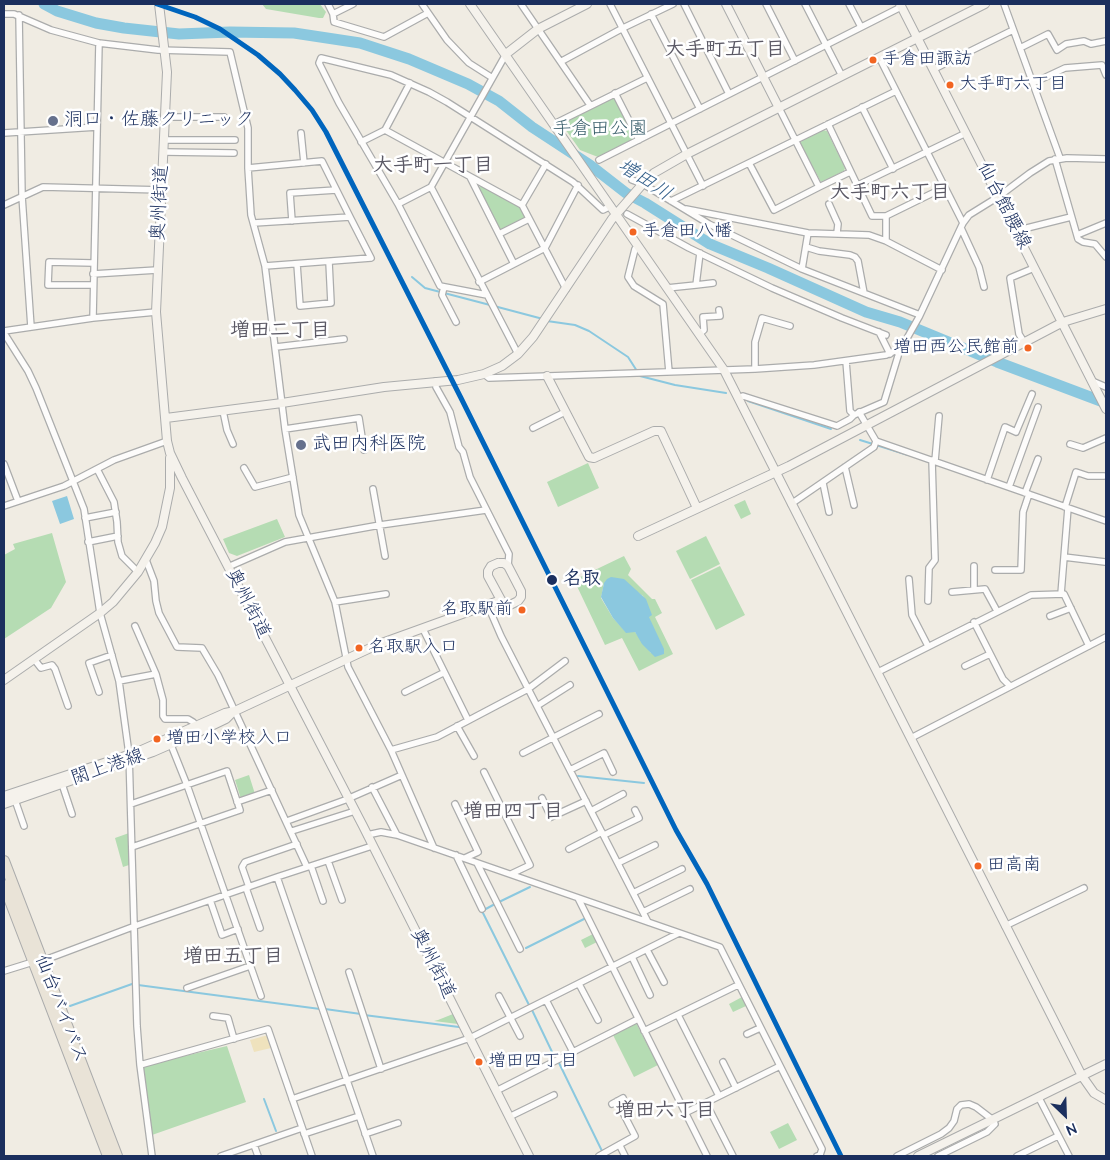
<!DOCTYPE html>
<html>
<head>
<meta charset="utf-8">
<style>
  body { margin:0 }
  #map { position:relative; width:1110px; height:1160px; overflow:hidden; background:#f0ece3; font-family:"Architects Daughter",sans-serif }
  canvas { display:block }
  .frame { position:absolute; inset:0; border:5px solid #1b2f5e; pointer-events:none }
  .north { position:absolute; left:1040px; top:1090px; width:50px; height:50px; -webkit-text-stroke:4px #fff; paint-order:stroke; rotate:156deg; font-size:14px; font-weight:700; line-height:20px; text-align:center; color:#1b2f5e }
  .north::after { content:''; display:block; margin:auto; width:18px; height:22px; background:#1b2f5e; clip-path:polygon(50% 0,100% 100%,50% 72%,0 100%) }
</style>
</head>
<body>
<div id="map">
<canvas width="1110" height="1160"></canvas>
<div class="frame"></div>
<div class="north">N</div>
</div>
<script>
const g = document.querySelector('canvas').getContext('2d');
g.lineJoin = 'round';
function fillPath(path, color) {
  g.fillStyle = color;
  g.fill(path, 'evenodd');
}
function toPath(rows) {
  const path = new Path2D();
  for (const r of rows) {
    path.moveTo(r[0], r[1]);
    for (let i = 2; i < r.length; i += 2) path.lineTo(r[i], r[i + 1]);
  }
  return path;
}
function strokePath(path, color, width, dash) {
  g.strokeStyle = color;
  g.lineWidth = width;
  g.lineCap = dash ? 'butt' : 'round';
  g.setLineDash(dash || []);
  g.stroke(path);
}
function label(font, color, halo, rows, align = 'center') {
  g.font = font + ' "Architects Daughter","Klee One",sans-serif';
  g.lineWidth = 5;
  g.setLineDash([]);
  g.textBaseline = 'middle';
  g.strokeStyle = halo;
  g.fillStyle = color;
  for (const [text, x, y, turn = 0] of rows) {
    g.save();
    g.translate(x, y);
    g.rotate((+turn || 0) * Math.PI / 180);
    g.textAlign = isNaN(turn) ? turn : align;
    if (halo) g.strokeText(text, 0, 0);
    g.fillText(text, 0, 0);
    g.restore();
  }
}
const green = toPath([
  [262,4,320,4,326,12,323,18,319,18,266,9],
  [610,98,616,99,634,136,632,140,598,157,580,150,563,126,564,123],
  [823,130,827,131,845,168,844,171,821,182,800,144,802,140],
  [481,186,520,206,525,216,524,219,503,229,499,229,478,188],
  [588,463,599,488,558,507,547,482],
  [745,500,751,514,741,519,734,505],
  [277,519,285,537,237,556,229,553,223,539],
  [52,533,66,582,51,608,4,639,4,555,15,549,13,544],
  [706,536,720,564,690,579,676,551],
  [624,556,631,569,628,575,652,599,655,599,662,613,655,617,673,654,639,671,622,638,605,645,574,580],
  [604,583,637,592,643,596,649,617,651,653,635,632,626,632,613,618,601,598],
  [720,566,745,615,716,630,691,580],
  [249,775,255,794,241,799,235,780],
  [129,833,129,865,123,867,115,838],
  [595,933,599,941,585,948,581,940],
  [742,997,746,1006,733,1012,729,1004],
  [453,1014,458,1024,434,1021,438,1020],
  [636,1023,658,1065,634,1077,613,1035],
  [227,1046,246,1102,152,1135,142,1066],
  [788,1123,797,1140,779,1149,770,1132]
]);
const sand = toPath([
  [268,1035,271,1048,254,1052,250,1040]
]);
const water = toPath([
  [67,496,74,519,60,524,52,501],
  [611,577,624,579,646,599,652,615,649,617,664,649,664,654,655,657,642,644,635,632,626,633,613,618,601,597,604,583,607,579]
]);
const stream = toPath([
  [412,277,425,288,490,305],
  [494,306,543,319],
  [547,321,575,325,589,331,628,357,637,371],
  [640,376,675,385,726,393],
  [748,401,831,429],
  [860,440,908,455],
  [578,776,644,783],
  [499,902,530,887],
  [495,904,482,911,529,1005],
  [526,948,586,918],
  [138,985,320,1009],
  [70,1006,132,984],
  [325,1009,361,1014],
  [532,1010,554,1056],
  [364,1015,459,1027],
  [559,1063,602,1151],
  [264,1099,276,1131]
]);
const river = toPath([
  [44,4,57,11,96,23,124,28,179,34,230,32,294,33,360,43,409,59,468,84,499,101,532,127,590,165,626,193,645,203,710,244,768,268,866,312,900,322,997,362,1106,403]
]);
const street = toPath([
  [328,4,333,14,334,22,384,37,428,13],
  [422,4,447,40,469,63,491,77],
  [521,4,590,105],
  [610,4,703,186],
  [684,4,729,94],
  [766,4,795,61],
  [805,4,842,76],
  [849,4,861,27],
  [1004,4,1060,158],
  [4,14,14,14,51,30,99,43,158,50,230,52,248,128,248,168,251,215,265,266,285,429,299,515,335,602,348,667,391,750,434,848],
  [333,14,353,4],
  [651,14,700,109],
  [19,15,22,196,31,327],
  [1020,48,1048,34,1057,50,1066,44,1084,41,1091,44,1106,41],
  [506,54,431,187,518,354],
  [879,57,963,223],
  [562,61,623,28,673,4],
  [934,69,1013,30],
  [1033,83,1065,68,1102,65,1106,75],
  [615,93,639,140],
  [862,107,893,169],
  [779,108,819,187,850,172],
  [166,117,224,117],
  [554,124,647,78],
  [828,124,872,216,886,216,886,241,942,270],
  [385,130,522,205,566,289],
  [4,133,97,127],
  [301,133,304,163],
  [164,140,235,140],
  [361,142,385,130,410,83],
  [164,152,234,153],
  [1055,159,1078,239,1083,242,1095,244,1106,257],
  [599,160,901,7],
  [749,163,774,210,819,187],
  [248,168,322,161,350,217],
  [470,177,514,264],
  [632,180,643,184,709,224,802,269,920,315],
  [856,186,966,133],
  [671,201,896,91],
  [398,204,431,187],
  [829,204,838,224,837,233],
  [4,205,43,187,162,190],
  [522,205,546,164],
  [686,209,808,233,869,235,886,241],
  [627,214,689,248,772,288,842,318,886,335],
  [886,216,945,187],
  [292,221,290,193,336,190],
  [254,223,350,217,371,258,265,266],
  [961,228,979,267,984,287],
  [1015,231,1071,217],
  [499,234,529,219],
  [1077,235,1106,223],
  [638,247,635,249,628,277,634,286,663,304,669,372],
  [806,247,819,251,850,255,855,257,858,261,864,293],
  [297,264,300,306,331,303,329,262],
  [802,269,808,233],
  [93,274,157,270],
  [479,282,545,248,578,185],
  [92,285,48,285,49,262,93,263],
  [696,285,713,283],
  [444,287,442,295,456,322],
  [667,288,696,285,700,253],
  [487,295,440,286,398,204,339,103,319,63,321,58,391,75,429,92,447,102,573,182,603,210,611,206],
  [93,318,99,43],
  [4,331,93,318,156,312],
  [879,332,890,354],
  [4,333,28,371,36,388,84,509,100,613,119,681,129,754,137,1026,140,1065,152,1156],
  [699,334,704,330,703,317,720,316,719,310],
  [1024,342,1019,334,1010,278,1034,268],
  [276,347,344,339],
  [846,361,850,411,854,415],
  [755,369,755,342,762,318,790,326],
  [484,374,489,378,755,369,814,365,886,355,899,349,906,340,919,317,963,223,969,215,998,197,1030,173,1049,161,1067,158,1106,159],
  [436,381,436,387,450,412,459,447,463,452,470,477,509,554,508,566],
  [1092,381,1106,387],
  [738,398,743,396,837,426,850,419,854,415,884,402,898,356,899,349],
  [223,411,227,430,233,444],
  [859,412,876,441,1106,521],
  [533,428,565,412],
  [285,429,359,418,364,450],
  [1070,444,1083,448,1106,438],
  [935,461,939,416],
  [4,464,18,501],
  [845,467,854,505],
  [244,468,255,487,293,477],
  [97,469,114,502,117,522,118,542,122,556,138,572],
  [987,480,1005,427,1016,432,1032,394],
  [823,483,829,512],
  [1009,487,1038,407],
  [373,489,385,556],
  [1025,493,1038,459],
  [791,504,874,447,876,441],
  [4,506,64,486,114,460,167,441],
  [1065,507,1076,472,1088,476,1104,476],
  [85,518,116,512],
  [88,542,118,536],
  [1064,557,1105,562],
  [146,560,154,581,156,601,159,613,177,647,202,648,218,675,307,867],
  [974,566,974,590],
  [228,567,285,542,380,525,486,510],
  [995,570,1021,570,1023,512,1029,494],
  [909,579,912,615,928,646],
  [952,592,985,589,997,611],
  [1061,594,1068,508],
  [928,601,929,568,935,560,932,460],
  [335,602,386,594],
  [488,606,501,636,648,922],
  [1050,616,1071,608],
  [974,622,1003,679,1010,686],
  [135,626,156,674],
  [423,629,468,720],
  [34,659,41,668,52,665,55,669,68,706],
  [965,666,990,654],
  [878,672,1031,595,1064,594,1089,646],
  [119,681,156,674,163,700,163,716,165,719,188,719,193,722,196,726],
  [99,692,89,663,112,655],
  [405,692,443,673],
  [537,706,570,685],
  [457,726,474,756],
  [911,738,1106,637],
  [171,745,187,785,261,996],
  [391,750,437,737,528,689,565,661],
  [523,753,599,714],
  [570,770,604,753,613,772],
  [484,772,530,865,511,874],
  [62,784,72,814],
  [372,787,397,835],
  [542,798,551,817,586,801],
  [15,800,24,826],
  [237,802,272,790],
  [131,804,227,771,240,810,132,847],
  [455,804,478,852,465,858],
  [591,811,623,794],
  [287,821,345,800,402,775],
  [292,831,355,811],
  [367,835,381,832,397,835,720,947,822,1149,820,1155,817,1156],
  [604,835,639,818,635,810],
  [569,849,602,832],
  [456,855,482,909],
  [328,861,342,900],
  [477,863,520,949],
  [618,863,655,845],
  [311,866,323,901],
  [277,877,373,1156],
  [249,887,242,867,245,862,297,844],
  [246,888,260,928],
  [633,893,682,869],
  [578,898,707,1156],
  [210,900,222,935,238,929],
  [643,912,690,889],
  [1005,926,1084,888],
  [647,950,664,982],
  [632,957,650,995],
  [42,961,135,926,277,877,372,846],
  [4,971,33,962],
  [349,972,381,1069],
  [579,984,598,1020],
  [187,988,250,966],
  [499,996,520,1036],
  [546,1000,573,1052],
  [678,1015,719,1096],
  [213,1016,228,1018,234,1039],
  [644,1031,738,985],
  [747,1034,760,1028],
  [723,1062,736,1088],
  [140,1065,268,1029,312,1156],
  [496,1091,638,1019],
  [1039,1098,1069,1156],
  [292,1099,470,1038,679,933],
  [706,1103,733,1156],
  [612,1104,623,1098],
  [685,1113,780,1066],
  [509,1117,554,1095],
  [304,1134,359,1116],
  [365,1134,398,1123],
  [254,1145,258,1156],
  [620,1146,625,1156],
  [221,1156,302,1128],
  [599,1156,635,1136,617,1101],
  [897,1156,941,1134,949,1128,954,1121,957,1109,961,1105,969,1104,976,1107,993,1120,995,1124,987,1132,938,1156],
  [1017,1156,1058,1136]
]);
const secondary = toPath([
  [159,4,167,72,156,312,167,441,170,453,182,478,363,826,529,1156],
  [470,4,724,370,1082,1076,1094,1093,1106,1100],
  [726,4,779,108],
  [900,4,1106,409],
  [506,54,538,29,587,4],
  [547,376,589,457,594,458,654,431,661,431,697,508],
  [166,418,282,403,384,387,458,380,484,374,502,366,518,354,533,337,612,219,640,187,654,173,687,154,985,4],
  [638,536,789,466,1063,322,1106,309],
  [498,563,504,563,508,566,521,591,521,597,518,601,510,605,506,604,501,600,488,576,488,571,491,566,498,563],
  [4,680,100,613,113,602,138,572,155,543,162,527,170,488,170,458],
  [4,796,137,752,225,713,235,711,379,644,501,600],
  [4,804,153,752,201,731,226,719,233,712],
  [918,1156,1106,1064]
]);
const highway = toPath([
  [4,861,117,1156],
  [4,885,108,1156]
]);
const rail1 = toPath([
  [157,4,195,17,220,29,258,55,280,74,295,90,312,110,326,132,461,398,676,830,707,884,841,1156]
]);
const markers = [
  [873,60,4.5,"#f26522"],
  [950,85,4.5,"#f26522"],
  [53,121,6,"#66718d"],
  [633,232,4.5,"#f26522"],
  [1028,348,4.5,"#f26522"],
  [301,445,6,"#66718d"],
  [552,580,6,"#1b2f5e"],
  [522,610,4.5,"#f26522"],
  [359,648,4.5,"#f26522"],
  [157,739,4.5,"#f26522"],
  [978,866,4.5,"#f26522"],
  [479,1062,4.5,"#f26522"]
];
const busNames = [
  ["手倉田諏訪",882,60],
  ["大手町六丁目",959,85],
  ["手倉田八幡",642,232],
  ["増田西公民館前",1019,348,"right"],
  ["名取駅前",513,610,"right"],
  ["名取駅入口",368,648],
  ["増田小学校入口",166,739],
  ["田高南",987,866],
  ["増田四丁目",488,1062]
];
const poiNames = [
  ["洞口・佐藤クリニック",64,121],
  ["武田内科医院",312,445]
];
const parkNames = [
  ["手倉田公園",600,130]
];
const streetNames = [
  ["奥州街道",161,203,-87],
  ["仙台館腰線",1003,206,63],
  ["奥州街道",247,604,63],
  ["閖上港線",108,768,-19],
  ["奥州街道",432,964,63],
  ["仙台バイパス",60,1009,69]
];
const stopNames = [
  ["名取",563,580]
];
const neighbourhoodNames = [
  ["大手町五丁目",725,51],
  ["大手町一丁目",433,167],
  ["大手町六丁目",890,194],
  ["増田二丁目",280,332],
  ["増田四丁目",513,813],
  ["増田五丁目",233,958],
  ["増田六丁目",665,1112]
];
const waterNames = [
  ["増田川",644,181,33]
];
fillPath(green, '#b5dcb3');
fillPath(sand, '#efe2bd');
fillPath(water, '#8bc8df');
strokePath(stream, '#8bc8df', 2);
strokePath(river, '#8bc8df', 11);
strokePath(street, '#abacac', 8);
strokePath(secondary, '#abacac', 10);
strokePath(highway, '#abacac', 12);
strokePath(street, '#fdfcfb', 5.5);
strokePath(secondary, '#f5f2ec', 8);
strokePath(highway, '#e9e3d7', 10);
strokePath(rail1, '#0065bd', 5);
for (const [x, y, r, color] of markers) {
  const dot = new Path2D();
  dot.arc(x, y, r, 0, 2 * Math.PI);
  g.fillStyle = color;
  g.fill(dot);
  strokePath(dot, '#fff', 2);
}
label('18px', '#1b2f5e', '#fff', busNames, 'left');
label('19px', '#1b2f5e', '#fff', poiNames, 'left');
label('19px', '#3a5f6c', '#fff', parkNames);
label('19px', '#1b2f5e', '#fff', streetNames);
label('bold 19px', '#1b2f5e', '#fff', stopNames, 'left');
label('bold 20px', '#5b5965', '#fff', neighbourhoodNames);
label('italic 20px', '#335f8a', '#fff', waterNames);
</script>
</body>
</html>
